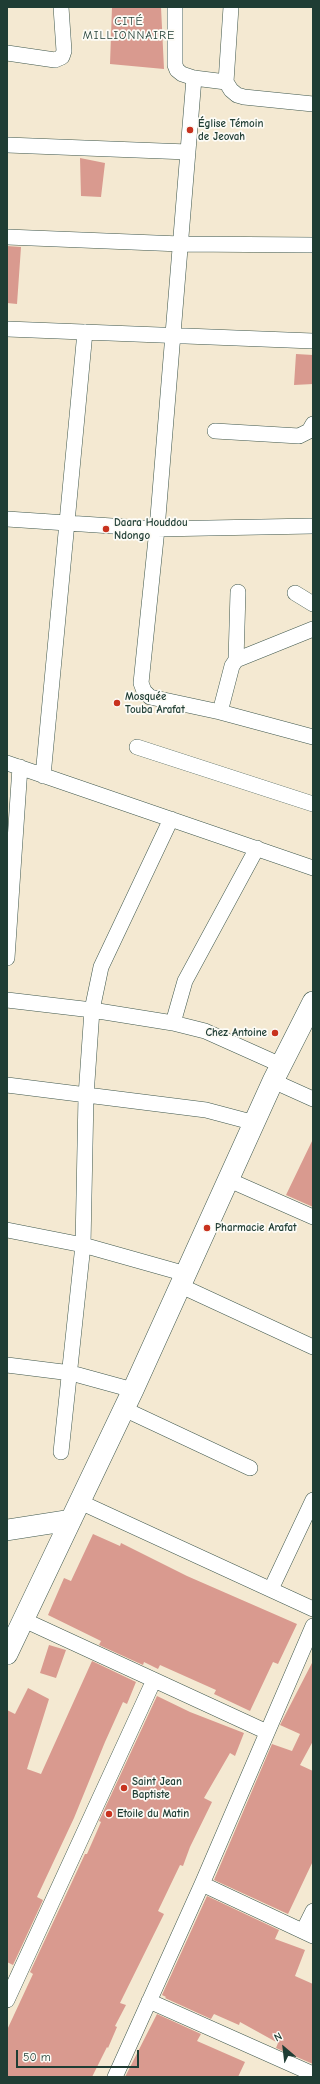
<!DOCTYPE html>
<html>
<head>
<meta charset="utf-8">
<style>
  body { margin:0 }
  #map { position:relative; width:320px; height:2084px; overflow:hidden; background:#f4e9d2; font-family:"Comic Neue",sans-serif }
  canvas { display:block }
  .frame { position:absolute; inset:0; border:8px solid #1f3d34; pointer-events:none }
  .north { position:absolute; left:264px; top:2028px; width:40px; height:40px; -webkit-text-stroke:3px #fdfcf7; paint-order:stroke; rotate:332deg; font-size:11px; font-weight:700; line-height:16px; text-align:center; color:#1f3d34 }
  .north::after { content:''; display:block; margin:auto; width:14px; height:18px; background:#1f3d34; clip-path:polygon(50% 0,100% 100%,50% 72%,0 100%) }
  .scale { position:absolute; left:16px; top:2050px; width:123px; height:18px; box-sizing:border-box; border:2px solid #1f3d34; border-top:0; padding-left:5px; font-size:12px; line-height:14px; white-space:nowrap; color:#1f3d34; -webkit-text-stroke:3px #fdfcf7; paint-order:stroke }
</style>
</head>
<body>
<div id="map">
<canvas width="320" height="2084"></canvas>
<div class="frame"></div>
<div class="north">N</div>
<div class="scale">50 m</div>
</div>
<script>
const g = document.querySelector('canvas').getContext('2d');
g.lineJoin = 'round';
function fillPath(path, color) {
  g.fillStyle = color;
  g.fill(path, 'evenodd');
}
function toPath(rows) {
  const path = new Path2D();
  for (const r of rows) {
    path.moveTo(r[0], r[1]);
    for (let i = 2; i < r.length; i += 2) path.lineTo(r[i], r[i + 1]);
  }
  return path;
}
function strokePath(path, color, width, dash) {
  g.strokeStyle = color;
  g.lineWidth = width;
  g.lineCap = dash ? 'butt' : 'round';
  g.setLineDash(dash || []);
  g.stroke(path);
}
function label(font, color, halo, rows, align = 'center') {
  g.font = font + ' "Comic Neue",sans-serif';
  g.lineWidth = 3.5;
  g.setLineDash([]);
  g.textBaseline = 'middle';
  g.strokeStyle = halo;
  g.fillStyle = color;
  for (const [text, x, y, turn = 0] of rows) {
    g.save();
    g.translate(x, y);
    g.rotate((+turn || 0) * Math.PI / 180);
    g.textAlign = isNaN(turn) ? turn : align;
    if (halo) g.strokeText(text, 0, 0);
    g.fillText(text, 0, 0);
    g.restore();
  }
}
const building = toPath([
  [112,7,161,7,164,69,110,64],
  [80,158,105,163,101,197,81,196],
  [7,246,21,247,17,304,7,303],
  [296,354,313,355,313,384,294,385],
  [313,1139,313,1207,286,1195],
  [93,1534,120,1546,121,1543,187,1576,297,1624,278,1664,273,1662,250,1711,214,1694,216,1690,160,1665,158,1669,144,1662,143,1665,99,1645,101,1641,48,1615,64,1578,71,1581],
  [49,1645,66,1650,56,1678,40,1673],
  [92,1661,136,1682,127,1704,123,1702,105,1742,74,1818,37,1897,43,1900,13,1965,7,1962,7,1710,15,1714,28,1688,49,1699,27,1769,41,1774],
  [313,1661,313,1741,300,1765,313,1771,313,1861,288,1914,214,1880,272,1744,292,1751,300,1734,280,1725],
  [157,1696,190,1712,244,1733,235,1756,230,1753,204,1798,212,1802,190,1847,183,1866,180,1865,158,1911,164,1914,120,2003,126,2005,115,2026,117,2027,108,2048,107,2047,92,2077,7,2077,7,2030,33,1974,30,1972,85,1854,87,1854,101,1822,99,1821],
  [207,1896,279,1930,275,1939,305,1950,295,1976,313,1984,313,2064,276,2048,278,2043,240,2022,239,2025,214,2014,211,2019,165,1998,166,1997,162,1995],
  [157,2014,201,2034,197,2041,245,2062,238,2077,125,2077]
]);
const street = toPath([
  [175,7,175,65,177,70,182,74,194,78,226,82,231,90,237,95,244,97,313,104],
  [7,53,55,60,62,57,64,51,61,7],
  [194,78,157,529,141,683,144,691,150,697,220,712,313,737],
  [226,82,231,7],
  [7,145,188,152],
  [7,237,181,244,313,245],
  [7,329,313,341],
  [215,431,299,436,309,431,313,424],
  [7,519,157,529,313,526],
  [295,593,313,604],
  [236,660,238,592],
  [220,712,232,666,236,660,313,629],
  [137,747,313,804],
  [7,763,313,868],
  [43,776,85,332],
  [7,958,20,767],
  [7,1000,92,1010,173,1023,205,1031,281,1065],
  [173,1023,185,981,257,848],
  [273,1081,313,1099],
  [7,1085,206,1110,255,1123],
  [229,1180,313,1217],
  [7,1230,83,1245,186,1274],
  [181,1286,313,1347],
  [7,1365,71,1373,133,1390],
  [124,1409,250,1468],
  [61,1452,83,1245,86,1096,92,1010,101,967,171,819],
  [80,1502,313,1609],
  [271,1589,313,1500],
  [24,1620,267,1732],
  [202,1884,313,1936],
  [303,1931,313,1911],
  [7,2000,154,1680],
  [149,2001,313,2074],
  [115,2077,202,1884,313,1626]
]);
const secondary = toPath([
  [7,1530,71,1520],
  [7,1654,133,1390,273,1081,313,1002]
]);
const markers = [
  [190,130,4,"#c8321e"],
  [106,529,4,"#c8321e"],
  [117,703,4,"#c8321e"],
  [275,1033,4,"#c8321e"],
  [207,1228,4,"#c8321e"],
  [124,1788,4,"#c8321e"],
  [109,1814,4,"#c8321e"]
];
const poiNames = [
  ["Église Témoin",198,124],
  ["de Jeovah",198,137],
  ["Daara Houddou",114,523],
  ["Ndongo",114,536],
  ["Mosquée",125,697],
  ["Touba Arafat",125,710],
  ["Chez Antoine",267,1033,"right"],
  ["Pharmacie Arafat",215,1228],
  ["Saint Jean",132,1782],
  ["Baptiste",132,1795],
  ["Etoile du Matin",117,1814]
];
const neighbourhoodNames = [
  ["CITÉ",129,22],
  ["MILLIONNAIRE",129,36]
];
fillPath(building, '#d99a8f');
strokePath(street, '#3f574c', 16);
strokePath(secondary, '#3f574c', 22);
strokePath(street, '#fff', 15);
strokePath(secondary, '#fff', 21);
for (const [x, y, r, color] of markers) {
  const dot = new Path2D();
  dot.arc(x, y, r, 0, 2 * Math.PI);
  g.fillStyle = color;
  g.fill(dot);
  strokePath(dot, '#fdfcf7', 1.5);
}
label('bold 11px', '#1f3d34', '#fdfcf7', poiNames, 'left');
g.letterSpacing = '1px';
label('12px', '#1f3d34', '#fdfcf7', neighbourhoodNames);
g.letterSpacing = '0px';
</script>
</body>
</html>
